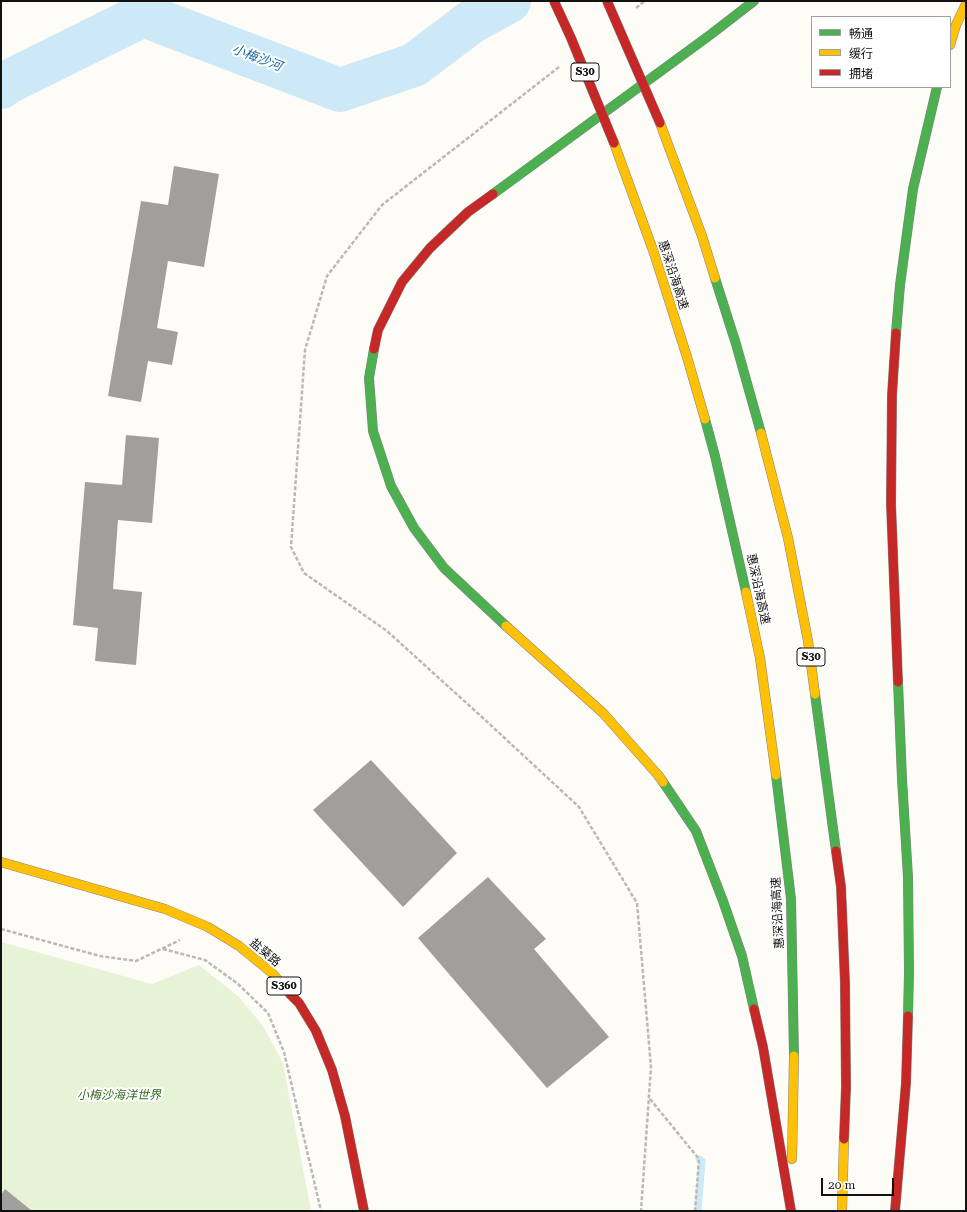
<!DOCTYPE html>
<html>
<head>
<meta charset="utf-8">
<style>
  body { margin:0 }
  #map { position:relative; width:967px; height:1212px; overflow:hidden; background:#fdfcf7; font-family:"Roboto Serif","Noto Sans SC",serif }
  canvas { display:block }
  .frame { position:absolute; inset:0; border:2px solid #111; pointer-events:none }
  .legend { position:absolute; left:811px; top:16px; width:140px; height:72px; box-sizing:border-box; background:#fff; border:1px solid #a0a0a0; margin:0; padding:5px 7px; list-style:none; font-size:12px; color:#111 }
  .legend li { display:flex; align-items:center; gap:8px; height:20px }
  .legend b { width:20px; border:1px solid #a0a0a0 }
  .scale { position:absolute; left:821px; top:1178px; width:73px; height:18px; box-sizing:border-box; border:2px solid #111; border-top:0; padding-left:5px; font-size:12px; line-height:14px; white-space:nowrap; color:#111; -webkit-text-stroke:3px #fff; paint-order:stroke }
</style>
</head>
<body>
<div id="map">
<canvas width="967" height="1212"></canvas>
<div class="frame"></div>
<ul class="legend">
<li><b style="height:5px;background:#4caf50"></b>畅通</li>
<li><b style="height:5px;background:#ffc107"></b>缓行</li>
<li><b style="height:5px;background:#c62828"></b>拥堵</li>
</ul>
<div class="scale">20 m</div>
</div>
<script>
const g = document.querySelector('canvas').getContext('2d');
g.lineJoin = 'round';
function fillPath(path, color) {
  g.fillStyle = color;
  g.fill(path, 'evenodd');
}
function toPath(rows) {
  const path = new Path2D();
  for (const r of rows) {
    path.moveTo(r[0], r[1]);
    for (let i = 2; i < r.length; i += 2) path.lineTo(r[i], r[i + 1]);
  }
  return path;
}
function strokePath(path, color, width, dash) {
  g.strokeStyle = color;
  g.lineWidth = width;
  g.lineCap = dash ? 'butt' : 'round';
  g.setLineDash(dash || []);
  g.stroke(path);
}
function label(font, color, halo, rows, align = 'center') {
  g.font = font + ' "Roboto Serif","Noto Sans SC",serif';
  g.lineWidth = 4;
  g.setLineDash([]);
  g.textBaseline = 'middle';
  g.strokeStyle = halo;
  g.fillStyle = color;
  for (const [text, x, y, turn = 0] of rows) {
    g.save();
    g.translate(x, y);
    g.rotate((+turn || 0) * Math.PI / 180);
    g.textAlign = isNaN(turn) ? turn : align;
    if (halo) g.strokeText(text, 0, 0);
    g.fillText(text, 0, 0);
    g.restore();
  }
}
const green = toPath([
  [1,942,152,984,199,965,238,996,263,1026,283,1063,311,1211,1,1211]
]);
const stream = toPath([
  [698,1211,702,1161,699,1159]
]);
const river = toPath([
  [1,87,6,83,143,15,340,90,414,65,471,22,509,1]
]);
const building = toPath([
  [174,166,219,174,204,267,168,261,157,328,178,332,172,365,148,361,141,402,108,396,141,201,168,205],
  [126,435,159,438,152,523,118,520,113,589,142,592,136,665,95,661,98,628,73,625,85,482,122,485],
  [371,760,457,853,403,907,313,810],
  [488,877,546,939,534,949,609,1037,547,1088,418,938],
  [5,1189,32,1211,1,1211,1,1195]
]);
const path = toPath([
  [636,8,645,1],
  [559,67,382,205,327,276,305,350,291,547,304,573,387,631,483,718,579,807,637,903,651,1067,641,1211],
  [1,929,100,956,136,961,180,940],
  [163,949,205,960,238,984,268,1013,284,1052,321,1211],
  [650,1099,699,1159,695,1211]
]);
const fast = toPath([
  [493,194,710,35,754,1],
  [715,278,736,344,761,433],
  [896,333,900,285,913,189,937,87],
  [374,349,369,378,373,431,391,486,414,528,444,568,506,626],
  [705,419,715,456,746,592],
  [898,682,902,779,908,877,909,972,908,1016],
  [815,694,836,851],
  [776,775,791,899,794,1056],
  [663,782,696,831,723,901,742,956,754,1009]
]);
const slow = toPath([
  [950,45,956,25,966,4],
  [660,123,702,236,715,278],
  [614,143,654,253,687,357,705,419],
  [761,433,788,538,808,641,815,694],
  [746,592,760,658,776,775],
  [506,626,603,713,658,775,663,782],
  [1,862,165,909,208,927,239,946,272,973,290,994],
  [792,1159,794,1056],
  [842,1211,844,1139]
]);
const jam = toPath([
  [896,333,892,395,891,504,898,682],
  [374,349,378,330,402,282,430,248,468,212,493,194],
  [836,851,841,887,845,983,846,1087,844,1139],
  [290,994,299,1003,316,1031,332,1070,345,1116,364,1211],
  [754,1009,763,1047,791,1211],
  [895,1211,906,1083,908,1016]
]);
const jamBridge = toPath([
  [554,1,571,38,614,143],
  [607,1,660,123]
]);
const shields = [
  [585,72,28],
  [811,657,28],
  [284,986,34]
];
const shieldNames = [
  ["S30",585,72],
  ["S30",811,657],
  ["S360",284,986]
];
const streetNames = [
  ["惠深沿海高速",673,275,72],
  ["惠深沿海高速",758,589,78],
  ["惠深沿海高速",778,913,-93],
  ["盐葵路",265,953,40]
];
const parkNames = [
  ["小梅沙海洋世界",119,1095]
];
const waterNames = [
  ["小梅沙河",257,58,21]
];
fillPath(green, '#e7f3d7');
strokePath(stream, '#cde8f7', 7);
strokePath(river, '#cde8f7', 44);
fillPath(building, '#a19f9c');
strokePath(fast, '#858482', 10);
strokePath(slow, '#858482', 10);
strokePath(jam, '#858482', 10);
strokePath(path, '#b9b9b8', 2.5, [4, 2]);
strokePath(fast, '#4caf50', 9);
strokePath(slow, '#ffc107', 9);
strokePath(jam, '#c62828', 9);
strokePath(jamBridge, '#858482', 10, []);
strokePath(jamBridge, '#c62828', 9);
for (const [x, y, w] of shields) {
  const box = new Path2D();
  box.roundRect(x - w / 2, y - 9, w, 18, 3);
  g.fillStyle = '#fff';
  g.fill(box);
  strokePath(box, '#111', 1);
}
label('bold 11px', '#111', null, shieldNames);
label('12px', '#111', '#fff', streetNames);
label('italic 12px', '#2f6b1f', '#fff', parkNames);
label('italic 13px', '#1768a6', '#fff', waterNames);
</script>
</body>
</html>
